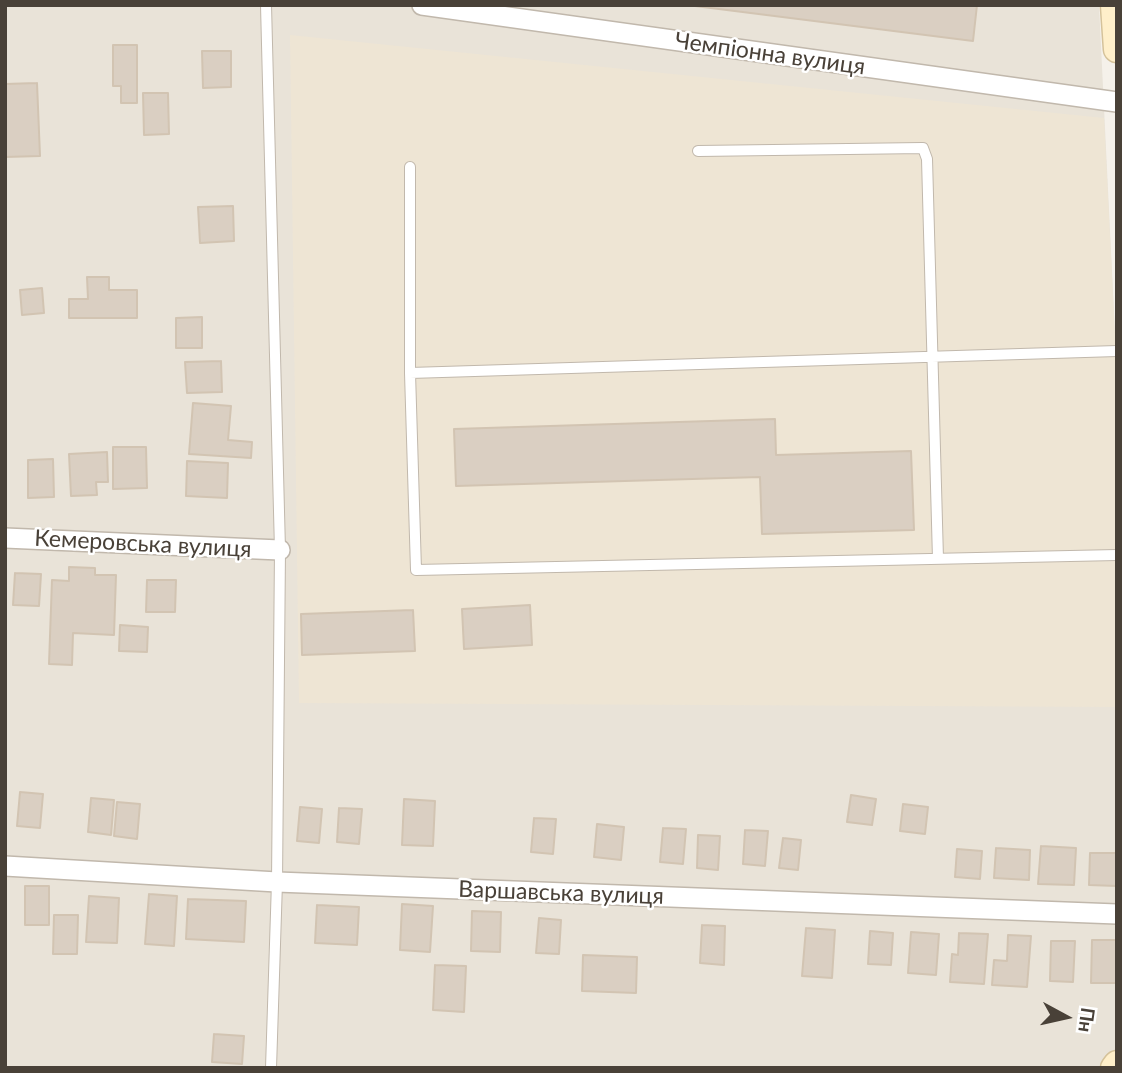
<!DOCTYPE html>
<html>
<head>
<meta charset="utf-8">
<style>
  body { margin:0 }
  #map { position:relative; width:1122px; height:1073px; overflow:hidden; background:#f5f1ea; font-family:Lato,sans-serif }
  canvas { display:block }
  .frame { position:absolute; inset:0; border:7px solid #494138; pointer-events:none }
  .north { position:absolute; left:1031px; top:982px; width:70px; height:70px; -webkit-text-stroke:5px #fff; paint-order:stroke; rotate:98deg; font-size:19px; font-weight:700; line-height:28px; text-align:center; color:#494138 }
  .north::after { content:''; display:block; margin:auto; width:24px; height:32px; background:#494138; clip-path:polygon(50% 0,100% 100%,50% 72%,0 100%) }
</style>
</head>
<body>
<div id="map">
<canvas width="1122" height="1073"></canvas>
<div class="frame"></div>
<div class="north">Пн</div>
</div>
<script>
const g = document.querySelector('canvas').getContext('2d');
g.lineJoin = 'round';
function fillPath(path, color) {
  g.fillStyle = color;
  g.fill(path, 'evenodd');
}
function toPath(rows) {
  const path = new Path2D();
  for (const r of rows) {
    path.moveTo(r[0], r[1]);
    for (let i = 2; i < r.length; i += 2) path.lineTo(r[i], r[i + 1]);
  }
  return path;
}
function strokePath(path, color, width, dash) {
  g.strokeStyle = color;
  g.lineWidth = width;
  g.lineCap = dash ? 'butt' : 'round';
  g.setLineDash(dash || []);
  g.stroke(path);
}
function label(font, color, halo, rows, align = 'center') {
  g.font = font + ' Lato,sans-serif';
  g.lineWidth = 5;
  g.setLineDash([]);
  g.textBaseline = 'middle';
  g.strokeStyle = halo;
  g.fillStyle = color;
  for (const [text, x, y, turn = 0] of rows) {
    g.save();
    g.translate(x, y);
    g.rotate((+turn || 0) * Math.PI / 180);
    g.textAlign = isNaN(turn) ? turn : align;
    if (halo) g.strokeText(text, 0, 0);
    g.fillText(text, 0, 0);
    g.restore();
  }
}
const residential = toPath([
  [5,5,1099,5,1117,374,1117,1048,1102,1068,5,1068]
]);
const education = toPath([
  [290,35,1104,118,1117,374,1117,707,299,703]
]);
const building = toPath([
  [687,5,977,5,973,41,687,5],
  [113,45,137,45,137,103,121,103,121,86,113,86,113,45],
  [202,51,231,51,231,87,203,88,202,51],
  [37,83,40,156,5,157,5,84,37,83],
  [143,93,168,93,169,134,144,135,143,93],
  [233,206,234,241,200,243,198,207,233,206],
  [87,277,109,277,109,290,137,290,137,318,69,318,69,299,88,299,87,277],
  [42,288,44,313,22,315,20,290,42,288],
  [202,317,202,348,176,348,176,318,202,317],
  [221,361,222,392,187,393,185,362,221,361],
  [193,403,231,406,228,440,252,442,251,458,189,454,193,403],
  [775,419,776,455,911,451,914,530,762,534,760,477,456,486,454,429,775,419],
  [113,447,146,447,147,488,113,489,113,447],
  [107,452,108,482,96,482,97,495,71,496,69,454,107,452],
  [53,459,54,497,28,498,28,460,53,459],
  [187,461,228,463,227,498,186,496,187,461],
  [69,567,95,568,95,575,116,575,114,635,73,633,72,665,49,664,52,580,69,581,69,567],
  [15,573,41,574,39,606,13,605,15,573],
  [147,580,176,580,175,612,146,612,147,580],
  [530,605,532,645,464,649,462,609,530,605],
  [413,610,415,651,302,655,301,614,413,610],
  [120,625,148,627,147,652,119,651,120,625],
  [20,792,43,794,40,828,17,826,20,792],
  [851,795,876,799,872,825,847,822,851,795],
  [91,798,114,800,111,835,88,832,91,798],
  [404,799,435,801,433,846,402,845,404,799],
  [117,802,140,804,137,839,114,836,117,802],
  [903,804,928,807,925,834,900,831,903,804],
  [300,807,322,809,319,843,297,841,300,807],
  [339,808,362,809,359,844,337,842,339,808],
  [534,818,556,819,553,854,531,852,534,818],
  [597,824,624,827,621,860,594,857,597,824],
  [663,828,686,829,683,864,660,862,663,828],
  [745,830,768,831,765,866,743,864,745,830],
  [698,835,720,836,718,870,697,868,698,835],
  [783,838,801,840,798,870,779,868,783,838],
  [1041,846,1076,848,1074,885,1038,884,1041,846],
  [996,848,1030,850,1029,880,994,878,996,848],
  [957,849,982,851,980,879,955,877,957,849],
  [1090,853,1117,853,1117,886,1089,885,1090,853],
  [25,886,49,886,49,925,25,925,25,886],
  [149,894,177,896,174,946,145,944,149,894],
  [89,896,119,898,117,943,86,942,89,896],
  [188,899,246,901,244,942,186,939,188,899],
  [402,904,433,906,430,952,400,950,402,904],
  [317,905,359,907,357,945,315,943,317,905],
  [472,911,501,912,500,952,471,951,472,911],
  [54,915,78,915,77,954,53,954,54,915],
  [539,918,561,920,559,954,536,953,539,918],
  [702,925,725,926,724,965,700,963,702,925],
  [806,928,835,930,832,978,802,976,806,928],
  [870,931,893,933,891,965,868,964,870,931],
  [911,932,939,934,936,975,908,973,911,932],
  [959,933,988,934,984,984,950,982,952,954,958,955,959,933],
  [1008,935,1031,936,1027,987,992,985,994,960,1007,961,1008,935],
  [1092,940,1117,940,1117,983,1091,983,1092,940],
  [1051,941,1075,941,1073,982,1050,981,1051,941],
  [583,955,637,957,636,993,582,991,583,955],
  [435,965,466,966,464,1012,433,1010,435,965],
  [214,1034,244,1036,242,1064,212,1062,214,1034]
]);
const lane = toPath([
  [266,5,280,550,277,882,271,1068],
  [698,151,923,148,927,159,938,559],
  [410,167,410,373,416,570,1117,555],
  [410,373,1117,351]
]);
const street = toPath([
  [422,5,1117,102],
  [5,538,280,550],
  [5,866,277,882,1117,914]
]);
const secondary = toPath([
  [1114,5,1117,49],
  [1114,1068,1117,1064]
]);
const streetNames = [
  ["Чемпіонна вулиця",770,54,8],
  ["Кемеровська вулиця",143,544,3],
  ["Варшавська вулиця",561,893,2]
];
fillPath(residential, '#e9e3d8');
fillPath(education, '#eee5d4');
fillPath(building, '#dacfc2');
strokePath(building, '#d2c4b2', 2);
strokePath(lane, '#c1b8ac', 12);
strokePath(street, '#c1b8ac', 22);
strokePath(secondary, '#d5c29a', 29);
strokePath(lane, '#fff', 10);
strokePath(street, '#fff', 19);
strokePath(secondary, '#ffefca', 26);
label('23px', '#494138', '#fff', streetNames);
</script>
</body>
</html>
